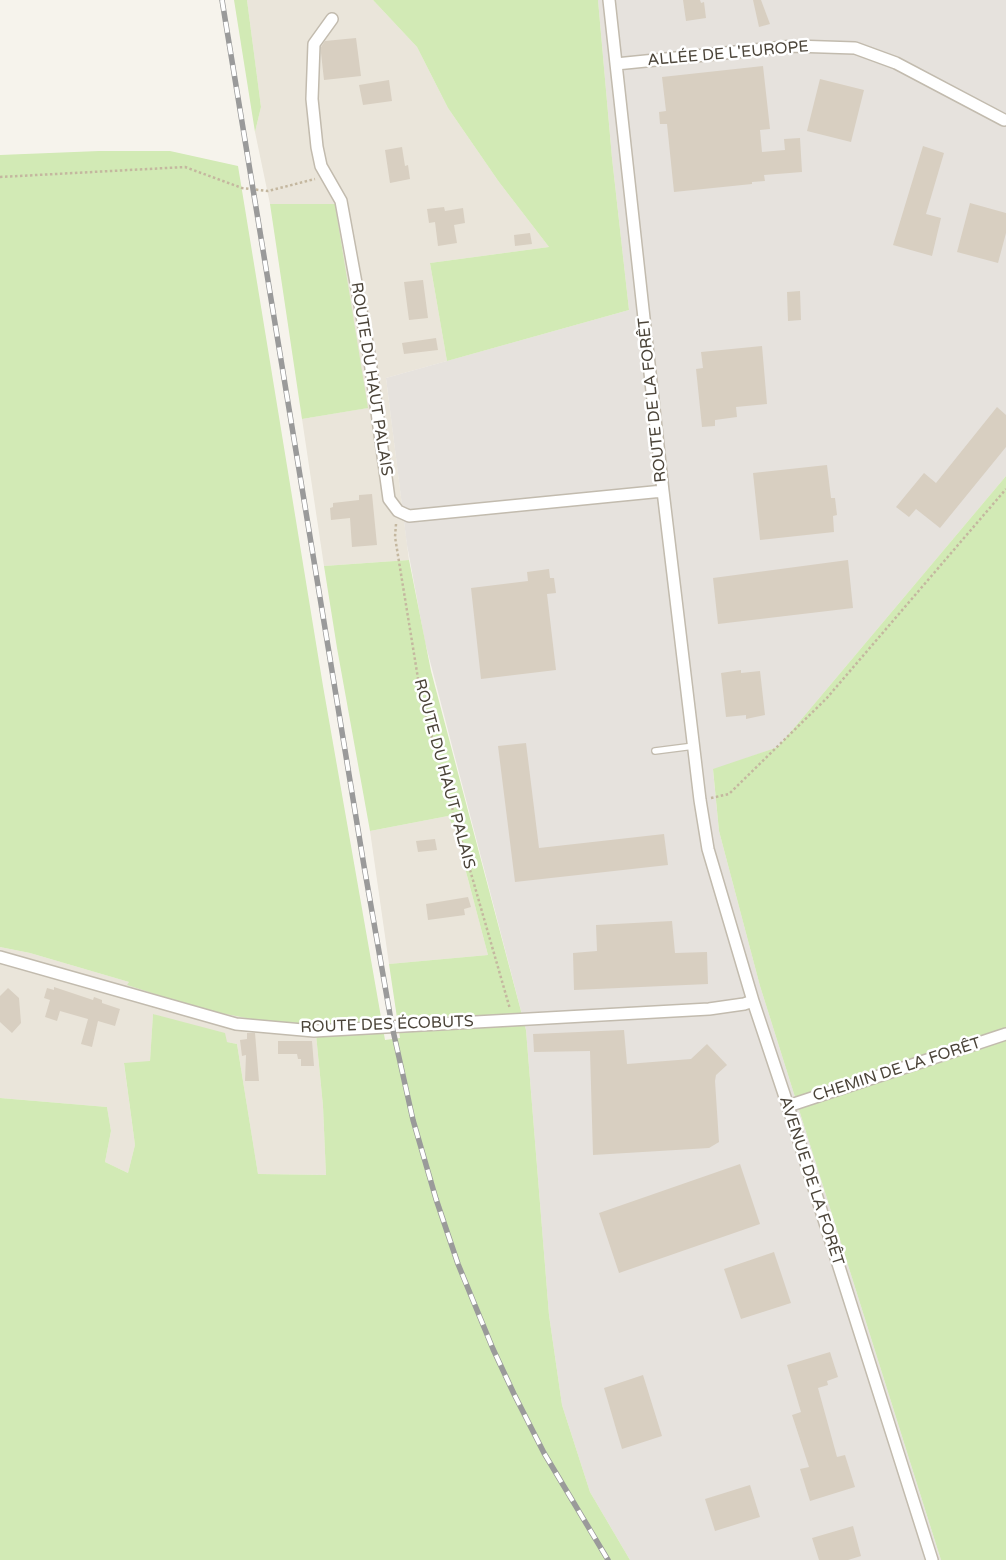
<!DOCTYPE html>
<html>
<head>
<meta charset="utf-8">
<style>
  body { margin:0 }
  canvas { display:block; background:#f6f3ec }
</style>
</head>
<body>
<canvas width="1006" height="1560"></canvas>
<script>
const g = document.querySelector('canvas').getContext('2d');
g.lineJoin = 'round';
function fillPath(path, color) {
  g.fillStyle = color;
  g.fill(path, 'evenodd');
}
function toPath(rows) {
  const path = new Path2D();
  for (const r of rows) {
    path.moveTo(r[0], r[1]);
    for (let i = 2; i < r.length; i += 2) path.lineTo(r[i], r[i + 1]);
  }
  return path;
}
function strokePath(path, color, width, dash) {
  g.strokeStyle = color;
  g.lineWidth = width;
  g.lineCap = dash ? 'butt' : 'round';
  g.setLineDash(dash || []);
  g.stroke(path);
}
function label(font, color, halo, rows, align = 'center') {
  g.font = font + ' "Varela Round",sans-serif';
  g.lineWidth = 5;
  g.setLineDash([]);
  g.textBaseline = 'middle';
  g.strokeStyle = halo;
  g.fillStyle = color;
  for (const [text, x, y, turn = 0] of rows) {
    g.save();
    g.translate(x, y);
    g.rotate((+turn || 0) * Math.PI / 180);
    g.textAlign = isNaN(turn) ? turn : align;
    if (halo) g.strokeText(text, 0, 0);
    g.fillText(text, 0, 0);
    g.restore();
  }
}
const residential = toPath([
  [247,0,373,0,417,47,448,108,499,182,549,247,430,263,447,361,386,378,409,560,324,566,302,419,367,408,335,205,270,204,255,132,261,107],
  [448,816,455,830,488,955,389,964,370,831],
  [0,947,30,953,129,982,128,985,262,1021,315,1024,323,1106,326,1175,258,1174,237,1044,227,1042,153,1014,150,1062,124,1064,135,1145,128,1173,105,1162,111,1131,107,1107,0,1098]
]);
const industrial = toPath([
  [598,0,1006,0,1006,476,778,747,713,770,719,831,760,986,941,1560,630,1560,590,1492,562,1405,549,1315,526,1030,425,642,407,545,386,378,629,310,612,158]
]);
const green = toPath([
  [234,0,247,0,261,107,255,132],
  [373,0,598,0,612,158,629,310,447,361,430,263,549,247,499,182,448,108,417,47],
  [99,151,170,151,238,166,323,686,385,1040,400,1038,389,964,488,955,455,830,448,816,370,831,337,648,324,566,409,560,431,671,526,1030,549,1315,562,1405,590,1492,630,1560,0,1560,0,1098,107,1107,111,1131,105,1162,128,1173,135,1145,124,1063,150,1061,153,1014,225,1033,227,1042,237,1044,258,1174,326,1175,323,1106,315,1024,262,1021,205,1010,127,985,129,982,30,953,0,947,0,155],
  [270,204,335,204,368,408,302,419],
  [1006,476,1006,1560,941,1560,760,986,719,831,713,769,778,747]
]);
const building = toPath([
  [683,0,700,0,701,3,704,2,706,18,686,21],
  [753,0,761,0,770,24,759,27],
  [356,38,361,76,324,80,321,53,321,47,325,41],
  [763,66,770,129,760,130,762,152,785,150,784,139,800,138,802,172,764,175,765,181,752,182,752,184,674,192,667,124,660,124,659,112,666,111,662,77],
  [820,79,864,90,851,142,807,131],
  [389,80,392,101,363,105,359,85],
  [923,146,944,153,926,214,941,218,932,256,893,245],
  [402,147,405,166,408,165,410,179,390,183,385,150],
  [970,203,1006,213,1006,233,998,263,957,252],
  [444,207,445,211,463,208,465,223,454,225,457,243,438,246,435,222,429,223,427,209],
  [530,233,532,244,515,246,514,235],
  [423,280,428,318,409,320,404,282],
  [800,291,801,320,788,321,787,292],
  [436,338,438,350,404,354,402,343],
  [762,346,767,404,736,407,737,417,715,420,715,426,702,427,696,369,703,368,701,352],
  [997,407,1006,415,1006,447,940,528,916,509,909,517,896,507,924,473,936,483],
  [827,465,831,498,835,498,837,515,833,516,834,532,760,540,753,473],
  [372,494,377,545,352,547,350,518,331,520,330,508,333,507,333,503,359,500,359,495],
  [848,560,853,608,718,624,713,578],
  [549,569,550,578,554,578,556,593,547,594,556,670,481,679,471,588,528,581,527,572],
  [741,670,741,673,760,671,765,715,746,719,746,715,726,717,721,673],
  [526,743,539,848,664,834,668,865,515,882,498,746],
  [435,839,437,850,418,852,416,841],
  [468,897,471,907,464,909,465,915,428,920,426,904],
  [672,921,675,953,707,952,708,984,574,990,573,953,597,951,596,925],
  [54,987,93,1000,94,997,102,1000,102,1003,120,1009,115,1026,98,1021,92,1047,81,1044,88,1019,60,1011,57,1021,45,1017,50,1000,44,998,47,988,54,990],
  [8,988,19,998,21,1023,12,1033,0,1022,0,996],
  [624,1030,627,1064,691,1059,707,1044,727,1065,716,1075,715,1081,719,1142,709,1148,593,1155,590,1051,534,1052,533,1034],
  [247,1033,255,1033,259,1081,245,1081,246,1055,242,1056,240,1040,247,1039],
  [278,1041,312,1041,314,1066,301,1066,301,1059,298,1059,297,1054,278,1054],
  [740,1164,760,1224,619,1273,599,1213],
  [774,1252,791,1303,741,1319,724,1269],
  [830,1352,838,1377,827,1381,828,1385,818,1388,837,1457,845,1455,855,1487,810,1501,800,1469,809,1467,792,1415,801,1412,787,1365],
  [643,1375,662,1436,622,1449,604,1388],
  [750,1485,760,1517,715,1531,705,1499],
  [853,1526,861,1556,848,1560,819,1560,812,1538]
]);
const path = toPath([
  [0,177,185,167,242,188,268,191,315,179],
  [396,524,395,537,422,703,510,1009],
  [711,798,729,794,826,699,1006,489]
]);
const lane = toPath([
  [655,751,694,746]
]);
const street = toPath([
  [609,0,663,491,700,800,708,849,753,1001,788,1106,932,1560],
  [332,19,314,44,312,99,317,147,321,166,341,201,369,354,389,499,398,511,409,516,663,491],
  [616,64,794,46,855,48,896,63,1004,120],
  [0,957,236,1024,314,1031,709,1009,744,1004,753,1001],
  [788,1106,1006,1034]
]);
const rail = toPath([
  [222,0,364,866,392,1026,413,1120,436,1199,458,1264,493,1349,514,1394,544,1453,608,1560]
]);
const streetNames = [
  ["ALLÉE DE L'EUROPE",728,54,-5],
  ["ROUTE DU HAUT PALAIS",371,379,81],
  ["ROUTE DE LA FORÊT",653,400,-96],
  ["ROUTE DU HAUT PALAIS",444,774,75],
  ["ROUTE DES ÉCOBUTS",387,1025,-2],
  ["CHEMIN DE LA FORÊT",897,1070,-18],
  ["AVENUE DE LA FORÊT",811,1181,72]
];
fillPath(residential, '#eae5da');
fillPath(industrial, '#e6e2dd');
fillPath(green, '#d2eab5');
fillPath(building, '#d8cfc1');
strokePath(lane, '#c2bbae', 8);
strokePath(street, '#c2bbae', 14);
strokePath(path, '#c4b79f', 2.5, [2.5, 2.5]);
strokePath(lane, '#fff', 5.5);
strokePath(street, '#fff', 11);
strokePath(rail, '#9a9a9a', 5.5);
strokePath(rail, '#fff', 4, [11]);
label('16px', '#4b4439', '#fff', streetNames);
</script>
</body>
</html>
